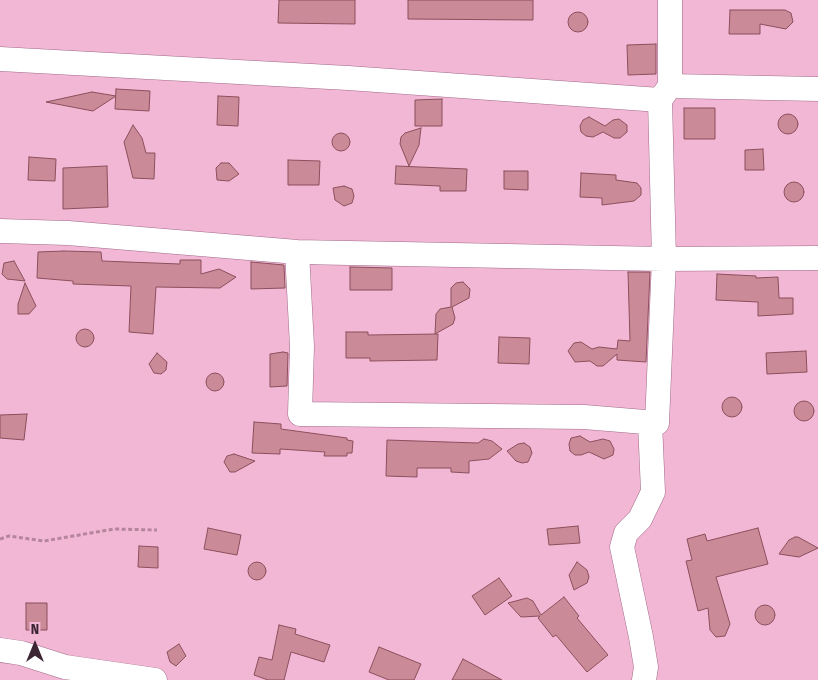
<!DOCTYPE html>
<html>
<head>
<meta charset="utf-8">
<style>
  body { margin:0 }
  #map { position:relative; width:818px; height:680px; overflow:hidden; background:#f3b7d6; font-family:"Fira Sans Condensed",sans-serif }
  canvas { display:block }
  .north { position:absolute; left:10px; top:620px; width:50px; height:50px; -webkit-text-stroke:4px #f3b7d6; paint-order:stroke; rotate:0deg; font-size:14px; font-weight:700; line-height:20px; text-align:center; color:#3d2633 }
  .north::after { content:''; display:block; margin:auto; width:18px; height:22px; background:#3d2633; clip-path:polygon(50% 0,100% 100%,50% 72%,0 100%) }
</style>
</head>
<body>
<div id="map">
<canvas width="818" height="680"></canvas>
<div class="north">N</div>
</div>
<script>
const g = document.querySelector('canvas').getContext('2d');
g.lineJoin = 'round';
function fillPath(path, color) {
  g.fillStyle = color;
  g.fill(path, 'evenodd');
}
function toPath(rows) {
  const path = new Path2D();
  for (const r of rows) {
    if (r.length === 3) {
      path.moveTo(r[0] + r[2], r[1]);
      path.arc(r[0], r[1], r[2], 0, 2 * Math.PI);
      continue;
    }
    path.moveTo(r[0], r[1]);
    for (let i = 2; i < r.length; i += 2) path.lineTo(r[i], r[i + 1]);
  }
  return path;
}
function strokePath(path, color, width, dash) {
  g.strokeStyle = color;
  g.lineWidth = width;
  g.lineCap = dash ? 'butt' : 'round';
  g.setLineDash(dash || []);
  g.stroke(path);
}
const building = toPath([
  [279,0,355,0,355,24,278,23,279,0],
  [408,0,533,0,533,20,408,19,408,0],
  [730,10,785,10,791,13,793,22,786,29,760,24,760,34,729,34,730,10],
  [578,22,10],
  [656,44,656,74,628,75,627,45,656,44],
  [116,89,150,91,149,111,115,109,116,89],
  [92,92,116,96,93,111,46,102,92,92],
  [218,96,239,97,238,126,217,125,218,96],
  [442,99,442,126,415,126,415,100,442,99],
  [684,108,715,108,715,139,684,139,684,108],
  [788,124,10],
  [589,117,605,126,613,120,619,119,627,125,627,132,620,138,614,138,603,132,593,137,586,136,581,132,580,126,583,120,589,117],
  [133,125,142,138,146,153,155,153,154,179,133,178,124,142,133,125],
  [421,128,419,145,409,166,400,144,401,137,405,133,421,128],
  [341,142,9],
  [763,149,764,170,745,170,745,150,763,149],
  [29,157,56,159,55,181,28,180,29,157],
  [288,160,320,161,319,185,288,185,288,160],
  [221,163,229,163,239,174,229,181,217,180,216,168,221,163],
  [107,166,108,207,63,209,63,168,107,166],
  [396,166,467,169,466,191,440,191,440,186,395,184,396,166],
  [504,171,528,171,528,190,504,189,504,171],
  [581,173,616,175,616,180,637,183,641,188,641,195,634,201,602,205,602,198,580,197,581,173],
  [794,192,10],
  [344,186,352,189,354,196,352,203,344,206,335,200,333,188,344,186],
  [64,251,101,252,102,261,180,264,180,260,201,260,201,274,219,269,236,277,220,288,156,287,153,334,129,332,131,286,73,284,73,281,37,278,38,252,64,251],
  [14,261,25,281,7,279,2,274,4,263,14,261],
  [251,262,284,265,285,288,251,289,251,262],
  [350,267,392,268,392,290,350,290,350,267],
  [628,272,650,272,646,362,617,360,617,354,603,366,597,366,590,361,575,362,568,351,574,343,581,342,592,349,599,347,617,349,618,340,630,341,628,272],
  [717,274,756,276,756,278,778,277,779,298,793,298,793,314,758,316,758,302,716,300,717,274],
  [463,282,470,289,469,298,452,307,455,318,453,324,435,334,436,314,440,309,451,307,451,288,456,283,463,282],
  [25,283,36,306,29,314,18,314,18,304,25,283],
  [85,338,9],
  [346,332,368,332,368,335,438,334,437,360,370,361,370,358,346,358,346,332],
  [499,337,530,338,529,364,498,363,499,337],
  [806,351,807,372,767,374,766,353,806,351],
  [283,352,288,353,287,386,270,387,270,354,283,352],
  [157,353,167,362,166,370,161,374,154,373,149,364,157,353],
  [215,382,9],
  [732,407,10],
  [804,411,10],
  [27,414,24,440,0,438,0,415,27,414],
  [254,422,281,424,281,429,347,438,347,440,353,441,352,453,347,453,347,456,324,456,325,452,280,449,280,454,252,453,254,422],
  [580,436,590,442,603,439,610,441,614,449,613,455,604,459,589,452,581,455,575,455,570,451,569,444,571,438,580,436],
  [484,439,492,441,502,449,489,459,469,461,469,473,451,472,451,468,417,468,417,477,386,476,387,440,478,443,484,439],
  [524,443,530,447,532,453,528,462,522,463,516,461,507,451,518,444,524,443],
  [234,454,255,461,235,472,230,472,224,462,227,456,234,454],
  [578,526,580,543,549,545,547,529,578,526],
  [208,528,241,535,237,555,204,549,208,528],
  [758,528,768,564,716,577,730,624,725,636,716,637,710,630,708,608,698,611,686,561,692,560,687,539,705,534,707,541,758,528],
  [795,537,798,537,818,548,799,557,779,554,789,540,795,537],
  [139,546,158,547,158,568,138,567,139,546],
  [577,562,587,570,589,577,587,583,574,590,569,575,577,562],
  [257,571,9],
  [499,578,512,596,485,615,472,596,499,578],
  [564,597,579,616,577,618,608,655,587,672,556,635,553,637,538,618,540,616,521,617,508,603,527,598,533,601,541,615,564,597],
  [26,603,47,603,47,630,26,630,26,603],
  [765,615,10],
  [279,625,296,629,295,634,330,645,324,662,291,652,284,680,268,680,254,675,259,657,272,660,279,625],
  [179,644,186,656,176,666,170,662,167,652,179,644],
  [379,647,421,664,414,680,389,680,369,672,379,647],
  [463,659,502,680,452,680,463,659]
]);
const path = toPath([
  [0,539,9,536,44,541,114,529,157,530]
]);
const minor = toPath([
  [0,59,348,78,660,100,670,86,818,89],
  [670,86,670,0],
  [0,231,68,233,297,252,664,259,818,258],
  [297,252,302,346,300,414,584,417,657,423,664,259,660,100],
  [0,650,21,653,65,667,155,680],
  [644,680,646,667,641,637,622,547,626,533,640,519,653,492,650,422]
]);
fillPath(building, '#cb8a97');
strokePath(building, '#8b4f5c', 1);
strokePath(minor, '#a06987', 25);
strokePath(path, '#b4859d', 3, [4, 2.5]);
strokePath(minor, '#fff', 24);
</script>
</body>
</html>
